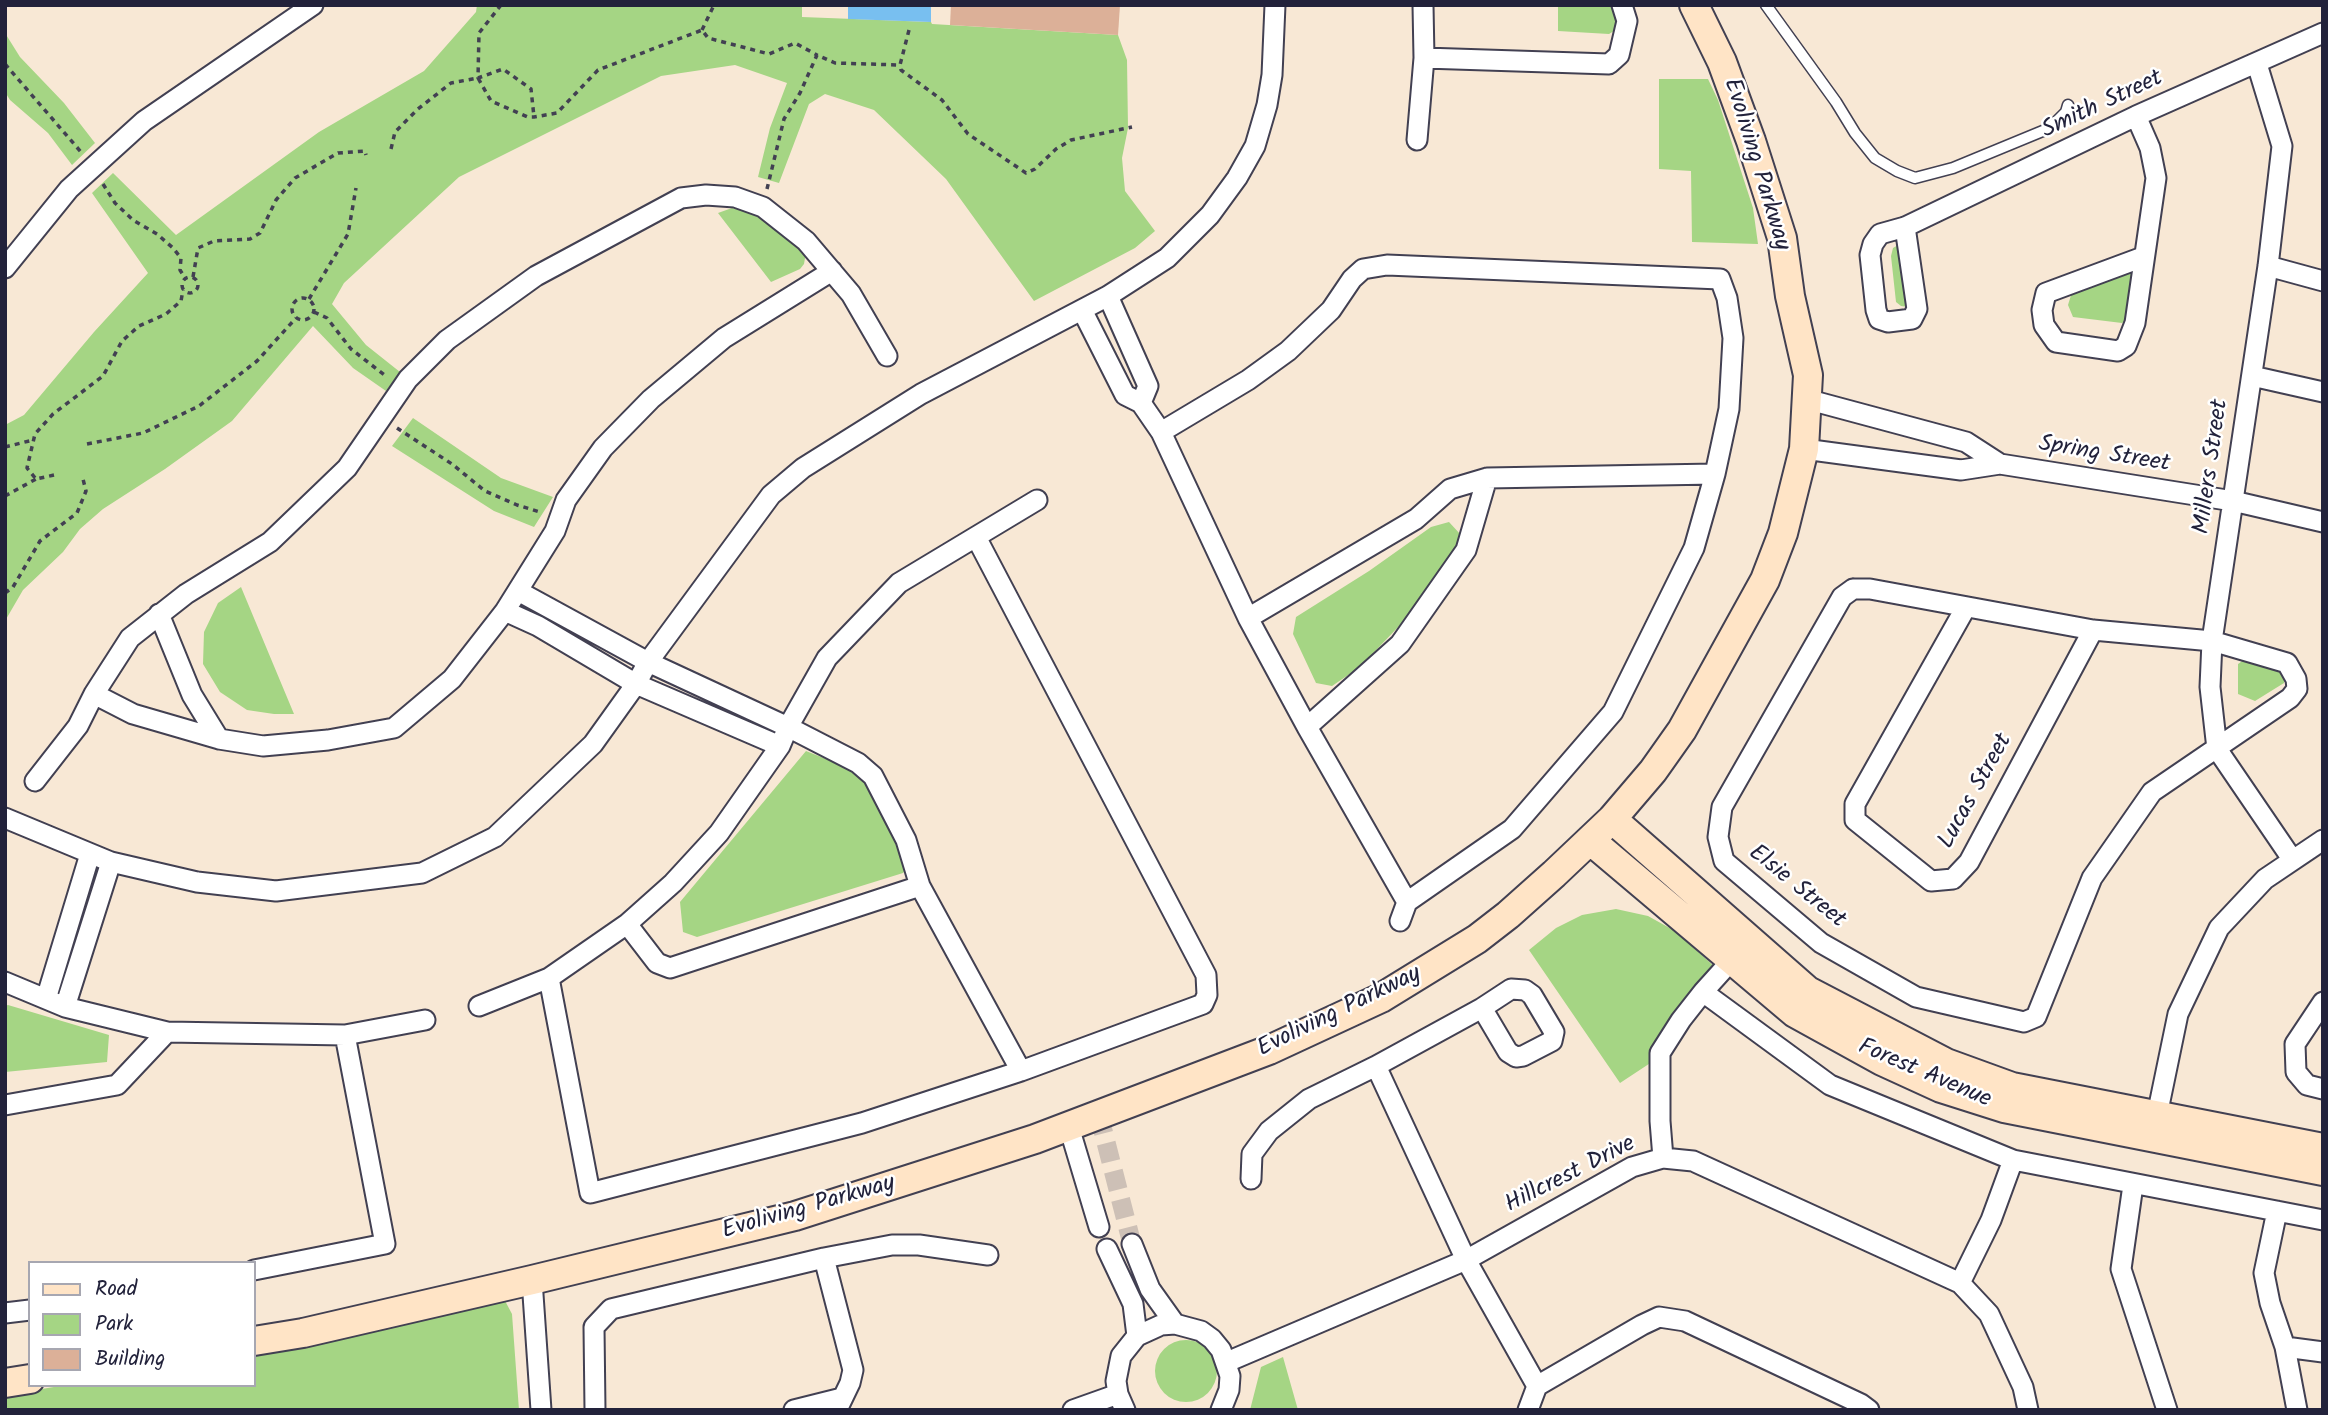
<!DOCTYPE html>
<html>
<head>
<meta charset="utf-8">
<style>
  body { margin:0 }
  #map { position:relative; width:2328px; height:1415px; overflow:hidden; background:#f8e8d5; font-family:Kalam,sans-serif }
  canvas { display:block }
  .frame { position:absolute; inset:0; border:7px solid #22223b; pointer-events:none }
  .legend { position:absolute; left:28px; top:1261px; width:228px; height:126px; box-sizing:border-box; background:#fff; border:2px solid #a7a7b1; margin:0; padding:9px 12px; list-style:none; font-size:21px; color:#22223b }
  .legend li { display:flex; align-items:center; gap:14px; height:35px }
  .legend b { width:35px; border:2px solid #a7a7b1 }
</style>
</head>
<body>
<div id="map">
<canvas width="2328" height="1415"></canvas>
<div class="frame"></div>
<ul class="legend">
<li><b style="height:9px;background:#ffe4c6"></b>Road</li>
<li><b style="height:19px;background:#a5d584"></b>Park</li>
<li><b style="height:19px;background:#dcb098"></b>Building</li>
</ul>
</div>
<script>
const g = document.querySelector('canvas').getContext('2d');
g.lineJoin = 'round';
function fillPath(path, color) {
  g.fillStyle = color;
  g.fill(path, 'evenodd');
}
function toPath(rows) {
  const path = new Path2D();
  for (const r of rows) {
    if (r.length === 3) {
      path.moveTo(r[0] + r[2], r[1]);
      path.arc(r[0], r[1], r[2], 0, 2 * Math.PI);
      continue;
    }
    path.moveTo(r[0], r[1]);
    for (let i = 2; i < r.length; i += 2) path.lineTo(r[i], r[i + 1]);
  }
  return path;
}
function strokePath(path, color, width, dash) {
  g.strokeStyle = color;
  g.lineWidth = width;
  g.lineCap = dash ? 'butt' : 'round';
  g.setLineDash(dash || []);
  g.stroke(path);
}
function label(font, color, halo, rows, align = 'center') {
  g.font = font + ' Kalam,sans-serif';
  g.lineWidth = 5;
  g.setLineDash([]);
  g.textBaseline = 'middle';
  g.strokeStyle = halo;
  g.fillStyle = color;
  for (const [text, x, y, turn = 0] of rows) {
    g.save();
    g.translate(x, y);
    g.rotate((+turn || 0) * Math.PI / 180);
    g.textAlign = isNaN(turn) ? turn : align;
    if (halo) g.strokeText(text, 0, 0);
    g.fillText(text, 0, 0);
    g.restore();
  }
}
const green = toPath([
  [477,5,802,5,802,17,931,22,932,24,1118,35,1127,60,1128,128,1122,158,1125,191,1155,231,1135,248,1034,301,946,179,874,110,825,94,809,104,779,183,758,177,770,128,787,83,735,65,661,76,459,177,344,283,332,304,366,345,400,372,386,391,353,368,313,326,232,421,165,469,103,509,80,529,63,552,23,590,5,621,5,425,24,415,94,332,148,273,92,193,113,173,176,235,319,132,424,71,476,12],
  [1558,5,1618,5,1619,28,1609,34,1558,31],
  [5,33,20,57,64,103,95,143,72,165,48,133,10,100,5,92],
  [1659,79,1708,79,1718,100,1753,208,1758,244,1692,242,1691,171,1659,169],
  [732,208,749,210,763,218,806,252,804,264,800,269,771,282,718,213],
  [1900,244,1908,307,1901,306,1896,302,1891,256,1893,248],
  [2127,271,2138,277,2132,316,2122,323,2073,317,2068,305,2072,292],
  [413,418,501,478,553,497,534,527,494,511,392,446],
  [1449,522,1461,535,1456,547,1401,624,1360,667,1332,686,1316,683,1293,634,1296,617,1369,571,1431,527],
  [241,587,294,714,274,714,247,710,220,692,203,664,204,632,218,603],
  [2251,655,2284,671,2284,683,2255,701,2238,694,2238,664],
  [806,751,869,776,909,865,903,873,697,937,683,932,680,902],
  [1616,909,1648,916,1675,931,1716,968,1661,1056,1620,1083,1529,950,1556,928,1582,915],
  [8,1005,109,1035,107,1062,5,1072,5,1006],
  [503,1297,512,1314,519,1410,5,1410,5,1395,66,1385,254,1385,254,1354,363,1335],
  [1186,1371,31],
  [1283,1357,1298,1410,1250,1410,1261,1367]
]);
const water = toPath([
  [848,5,931,5,931,22,848,19]
]);
const building = toPath([
  [951,5,1120,5,1118,35,950,25]
]);
const streetTunnel = toPath([
  [1099,1115,1132,1244]
]);
const path = toPath([
  [501,5,479,33,478,78,503,69,531,89,534,117],
  [702,30,714,5],
  [909,30,900,65,901,70,942,100,968,134,1026,173,1035,169,1056,149,1071,140,1132,127],
  [5,64,81,152],
  [391,149,395,132,418,109,451,83,478,78,491,101,528,117,534,117,557,113,598,70,702,30,708,38,769,54,795,43,817,55],
  [103,184,115,203,133,220,157,234,173,248,181,258,180,270,185,278],
  [767,189,784,119,800,93,817,55,835,63,900,65],
  [190,285,8],
  [193,277,198,248,214,241,250,239,260,233,276,200,295,178,338,153,365,151,366,155],
  [303,309,11],
  [309,299,348,234,356,188],
  [314,312,327,318,351,349,387,377],
  [397,428,452,464,485,491,517,505,540,512],
  [87,444,143,433,199,406,257,361,296,318],
  [5,447,33,440],
  [54,475,36,479,27,468,35,434,53,414,103,376,122,341,139,326,166,314,181,301,183,290],
  [5,496,36,479],
  [5,593,13,587,40,541,77,513,86,491,82,475]
]);
const lane = toPath([
  [1766,5,1836,102,1855,133,1875,158,1897,171,1915,178,1953,168,2050,128,2066,112,2068,105]
]);
const street = toPath([
  [1424,58,1609,64,1619,55,1627,21,1622,5],
  [2257,64,2282,146,2268,266,2212,641,2210,687,2217,749,2292,859],
  [2136,116,2150,148,2156,178,2135,323,2126,346,2118,351,2056,342,2044,325,2042,310,2046,293,2143,257],
  [1417,140,1424,58,1423,5],
  [1905,227,1917,309,1912,319,1888,322,1879,319,1876,310,1870,255,1873,244,1880,234,1905,227,2136,116,2323,33],
  [2268,266,2323,281],
  [5,268,69,189,144,121,313,5],
  [1108,296,1148,386,1141,403],
  [1082,310,1125,395,1141,403,1161,432,1248,618,1307,727,1407,902,1400,921],
  [2252,376,2323,392],
  [1806,399,1966,442,2000,464],
  [1161,432,1248,380,1288,351,1331,310,1352,279,1363,269,1387,265,1720,279,1727,298,1733,338,1729,409,1715,474,1694,548,1613,712,1512,829,1407,902],
  [1804,449,1961,470,2000,464,2233,501,2323,522],
  [1853,589,1870,589,2093,630,2212,641,2287,663,2296,679,2297,689,2290,698,2152,792,2092,878,2036,1017,2024,1022,1916,997,1821,943,1724,861,1718,837,1722,807,1842,597,1853,589],
  [518,591,648,662,788,727,858,763,873,776,906,840,920,886,1021,1071],
  [1966,607,1855,804,1855,820,1931,881,1953,879,1969,862,2093,630],
  [505,611,538,626,636,684,780,746],
  [159,614,192,695,219,739],
  [1248,618,1416,519,1450,489,1487,478,1715,474],
  [94,694,133,714,219,739,263,746,328,740,394,728,452,679,505,611,555,531,566,500,603,448,651,399,724,338,832,271],
  [1307,727,1400,644,1466,550,1487,478],
  [35,781,78,726,94,694,130,638,186,594,270,542,347,468,408,379,447,340,536,276,681,198,706,195,735,197,763,207,806,241,851,294,887,356],
  [5,818,111,862,197,882,276,891,422,873,495,837,593,744,636,684,648,662,771,495,803,468,921,394,1108,296,1167,258,1210,215,1237,178,1255,146,1267,105,1272,75,1275,5],
  [627,924,657,963,670,968,920,886],
  [549,978,590,1193,862,1123,1021,1071,1203,1004,1207,995,1206,975,976,537],
  [5,982,65,1007,167,1032,345,1035,425,1020],
  [1703,992,1740,951],
  [46,999,90,854],
  [2323,1002,2295,1044,2296,1072,2307,1085,2323,1089],
  [479,1006,549,978,627,924,673,883,719,833,780,746,788,727,827,658,899,583,1037,500],
  [65,1007,111,862],
  [1376,1066,1482,1008,1508,1052,1516,1057,1523,1056,1552,1041,1554,1032,1532,995,1525,990,1511,989,1482,1008],
  [5,1105,117,1085,167,1032],
  [2155,1125,2178,1014,2219,928,2265,879,2323,840],
  [1069,1127,1099,1227],
  [1663,1158,1660,1121,1660,1053,1681,1020,1703,992,1830,1085,2013,1160,1991,1220,1960,1283],
  [2013,1160,2323,1220],
  [1251,1179,1252,1154,1269,1131,1309,1099,1376,1066,1466,1260,1537,1386,1528,1410],
  [2133,1185,2121,1269,2167,1410],
  [2277,1211,2264,1273,2270,1303,2285,1347,2297,1410],
  [1132,1244,1150,1289,1175,1324],
  [1107,1249,1133,1304,1137,1336],
  [824,1258,892,1245,919,1245,988,1255],
  [254,1270,385,1244,345,1035],
  [532,1280,541,1410],
  [5,1313,30,1310],
  [2285,1347,2323,1352],
  [1227,1362,1466,1260,1632,1167,1663,1158,1693,1161,1960,1283,1989,1314,2023,1387,2028,1410],
  [1537,1386,1642,1325,1659,1317,1685,1321,1861,1404,1869,1410],
  [595,1410,594,1327,611,1309,824,1258,853,1370,850,1383,837,1410],
  [794,1410,842,1398],
  [1073,1410,1118,1394],
  [1125,1410,1118,1394,1116,1381,1121,1356,1137,1336,1161,1325,1175,1324,1201,1331,1212,1339,1221,1350,1230,1376,1229,1390,1221,1410]
]);
const secondary = toPath([
  [1612,819,1808,991,1946,1063,2012,1087,2323,1148],
  [1590,840,1795,1013,1882,1061,1941,1088,2004,1108,2323,1171],
  [254,1341,303,1333,532,1280,795,1216,1035,1139,1269,1050,1381,998,1477,939,1508,915,1554,874,1612,819,1653,771,1682,730,1765,580,1783,533,1804,449,1808,375,1790,296,1782,238,1751,141,1722,62,1694,5],
  [5,1383,30,1379]
]);
const streetNames = [
  ["Smith Street",2103,106,-25],
  ["Evoliving Parkway",1755,165,73],
  ["Spring Street",2104,456,9],
  ["Millers Street",2213,467,-82],
  ["Lucas Street",1977,792,-61],
  ["Elsie Street",1796,888,39],
  ["Evoliving Parkway",1340,1013,-26],
  ["Forest Avenue",1924,1075,23],
  ["Hillcrest Drive",1571,1176,-27],
  ["Evoliving Parkway",809,1209,-16]
];
fillPath(green, '#a5d584');
fillPath(water, '#78bff0');
fillPath(building, '#dcb098');
strokePath(streetTunnel, '#cdc0b6', 19, [19, 10]);
strokePath(lane, '#424052', 13);
strokePath(street, '#424052', 23);
strokePath(secondary, '#424052', 32);
strokePath(path, '#424052', 3.5, [5, 5]);
strokePath(lane, '#fff', 10);
strokePath(street, '#fff', 19);
strokePath(secondary, '#ffe4c6', 28);
label('24px', '#22223b', '#fff', streetNames);
</script>
</body>
</html>
